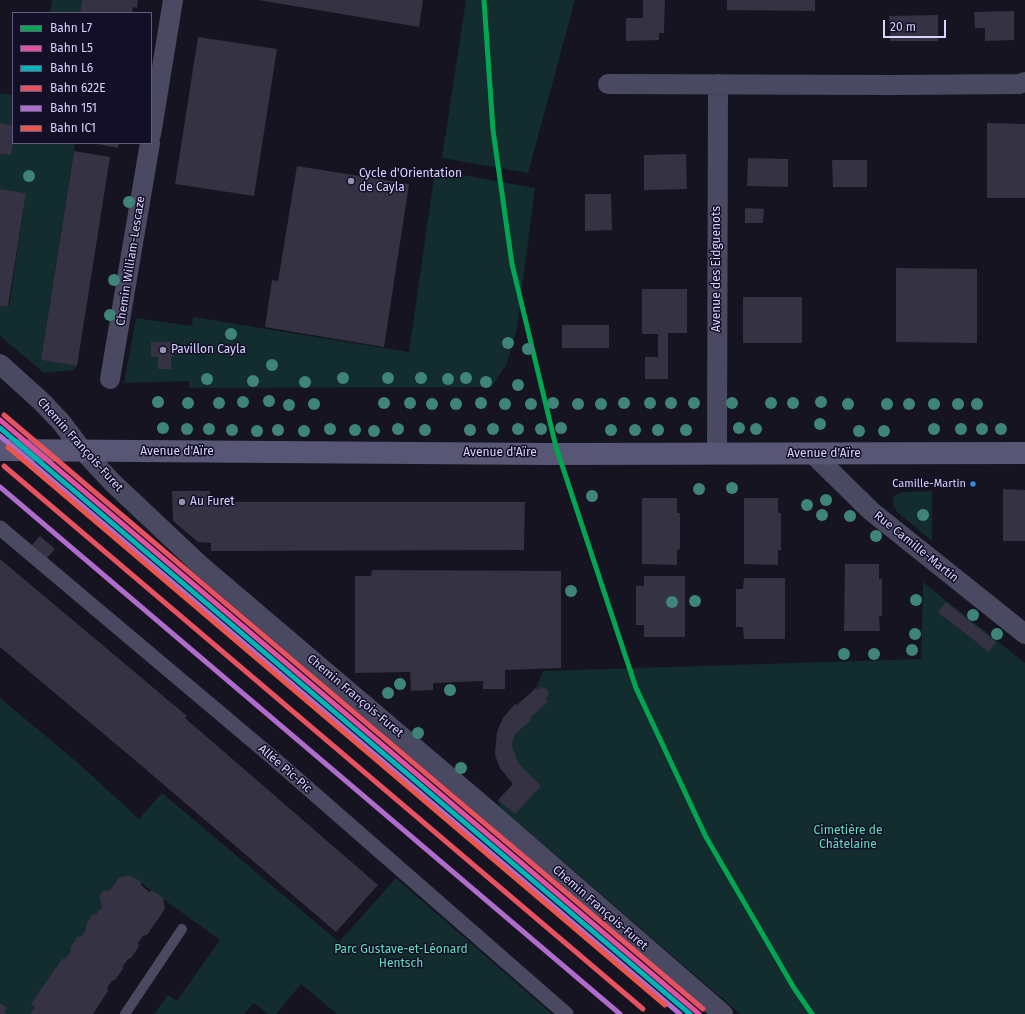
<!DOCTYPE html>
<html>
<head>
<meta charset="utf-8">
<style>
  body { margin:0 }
  #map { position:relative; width:1025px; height:1014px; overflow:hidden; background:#161421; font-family:"Fira Sans",sans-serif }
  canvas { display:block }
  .legend { position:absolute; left:12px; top:12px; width:140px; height:132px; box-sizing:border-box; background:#130f26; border:1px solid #625e7d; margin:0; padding:5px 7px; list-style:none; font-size:12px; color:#d9d4ff }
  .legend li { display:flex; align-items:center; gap:8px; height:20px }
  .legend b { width:20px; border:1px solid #625e7d }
  .scale { position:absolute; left:883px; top:20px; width:63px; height:18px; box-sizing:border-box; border:2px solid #d9d4ff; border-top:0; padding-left:5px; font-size:12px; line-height:14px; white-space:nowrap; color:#d9d4ff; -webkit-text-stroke:3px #130f26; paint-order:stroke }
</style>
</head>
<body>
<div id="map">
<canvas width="1025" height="1014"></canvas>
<ul class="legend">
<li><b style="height:5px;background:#00a651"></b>Bahn L7</li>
<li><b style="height:5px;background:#e0519f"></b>Bahn L5</li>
<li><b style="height:5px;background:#00b3b9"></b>Bahn L6</li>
<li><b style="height:5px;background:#e85260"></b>Bahn 622E</li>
<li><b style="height:5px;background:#b06ccc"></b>Bahn 151</li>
<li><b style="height:5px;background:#eb554b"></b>Bahn IC1</li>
</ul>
<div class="scale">20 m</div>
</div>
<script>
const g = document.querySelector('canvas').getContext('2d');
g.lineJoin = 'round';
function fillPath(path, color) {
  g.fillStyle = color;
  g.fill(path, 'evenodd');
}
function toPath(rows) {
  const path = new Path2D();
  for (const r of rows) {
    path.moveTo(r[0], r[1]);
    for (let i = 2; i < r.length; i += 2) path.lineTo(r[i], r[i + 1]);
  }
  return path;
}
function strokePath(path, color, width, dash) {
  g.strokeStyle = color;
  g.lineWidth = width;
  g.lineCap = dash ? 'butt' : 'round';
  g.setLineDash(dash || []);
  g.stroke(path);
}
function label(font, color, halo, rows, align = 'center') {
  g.font = font + ' "Fira Sans",sans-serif';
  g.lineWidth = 3;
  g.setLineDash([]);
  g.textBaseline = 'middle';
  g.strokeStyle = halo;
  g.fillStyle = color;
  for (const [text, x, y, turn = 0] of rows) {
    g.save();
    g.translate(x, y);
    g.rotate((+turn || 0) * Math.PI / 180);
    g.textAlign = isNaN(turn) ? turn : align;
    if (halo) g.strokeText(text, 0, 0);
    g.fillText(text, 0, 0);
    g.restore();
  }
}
const green = toPath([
  [52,0,82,0,80,13,50,13],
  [466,0,575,0,528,173,442,158],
  [0,93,13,95,13,125,0,123],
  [13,142,75,143,41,360,77,366,74,370,44,373,0,336,0,306,9,306,26,193,0,189,0,154,11,155],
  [435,170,535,188,517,328,507,363,492,387,189,388,189,381,124,383,136,318,192,326,193,317,409,352],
  [932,491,932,541,897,512,893,505,894,496,902,492],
  [923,582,1025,663,1025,1014,740,1014,500,807,498,800,513,784,500,768,495,755,497,732,503,718,507,713,515,704,517,705,536,688,543,671,921,659],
  [0,698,77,762,139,819,162,793,339,942,396,878,552,1014,337,1014,301,984,276,1014,268,1014,254,1003,244,1014,154,1014,168,995,177,1001,220,940,130,875,119,877,110,890,103,891,99,896,102,907,96,914,93,915,86,925,86,929,81,937,77,937,70,948,71,951,31,1004,35,1007,30,1014,7,1014,4,1012,0,1003]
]);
const building = toPath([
  [82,0,138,0,137,8,133,7,132,13,80,13],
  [258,0,423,0,419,27],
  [643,0,665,0,664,33,659,33,659,40,626,41,626,18,643,18],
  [727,0,815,0,815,11,727,10],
  [1014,11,1014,40,985,41,985,28,975,28,974,12],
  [938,15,938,41,890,41,889,16],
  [198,37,277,49,254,196,175,184],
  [0,123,13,125,13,142,11,155,0,154],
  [987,123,1025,124,1025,198,987,198],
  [92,143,119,143,118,148],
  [74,151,110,157,77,366,41,360],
  [686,154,687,189,644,190,644,155],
  [748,158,788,159,788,187,747,186],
  [832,160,867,160,867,187,833,187],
  [297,166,409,184,384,347,265,327,272,280,278,281],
  [0,189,26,193,8,306,0,306],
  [585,194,611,194,612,230,585,231],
  [745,208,764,209,763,223,745,223],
  [896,268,977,269,977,343,896,342],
  [642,289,687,289,687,333,668,333,668,379,645,379,645,357,658,357,658,334,642,334],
  [743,297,802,297,802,343,743,343],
  [562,325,609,325,609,348,562,348],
  [151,342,174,342,174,357,171,357,171,369,158,369,158,357,151,357],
  [1003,489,1025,490,1025,541,1003,541],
  [172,491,210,491,210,502,525,502,524,550,211,551,211,543,198,542,173,521],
  [642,498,677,498,677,513,680,513,680,549,677,550,677,565,642,564],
  [744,498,778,498,778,513,781,513,781,550,778,550,778,565,744,564],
  [40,536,55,549,47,558,32,545],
  [0,559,187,716,185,718,378,885,336,932,143,767,0,647],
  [845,564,879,564,879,579,882,579,882,616,879,616,880,631,844,631],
  [372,570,561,571,561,668,505,670,505,689,483,689,483,681,433,683,433,690,411,691,410,672,355,673,355,576,371,576],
  [644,576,685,576,685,637,644,637,644,625,636,625,636,586,644,586],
  [744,578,785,578,785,639,744,639,743,627,736,627,736,589,743,589],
  [946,602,996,642,989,652,938,612],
  [541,687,545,688,548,691,549,694,546,699,548,701,530,718,531,720,516,733,513,738,512,747,519,764,541,786,515,814,498,800,513,784,500,768,495,755,497,732,503,718,515,704,517,705,536,688,538,690],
  [130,875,141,882,141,885,149,892,152,890,163,898,165,909,147,935,143,936,138,943,139,946,131,958,128,959,123,966,123,969,115,980,112,981,107,988,108,991,93,1014,30,1014,35,1007,31,1004,62,959,65,959,71,951,70,948,77,937,81,937,86,929,86,925,93,914,96,914,102,907,99,896,103,891,110,890,119,877],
  [0,1003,7,1008,4,1012,7,1014,0,1014]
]);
const service = toPath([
  [125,1014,182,929]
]);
const pedestrian = toPath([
  [0,528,272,757,566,1014]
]);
const minor = toPath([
  [608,84,892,85,1019,84,1025,82],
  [151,135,173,0],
  [0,364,42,402,61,422,83,451,113,483,199,564,487,809,723,1014],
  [110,379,150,143],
  [717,454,718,84],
  [813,454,871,511,1025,634]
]);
const secondary = toPath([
  [0,450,550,454,1025,453]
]);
const rail1 = toPath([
  [484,0,493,130,512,264,556,447,636,688,706,837,794,988,812,1014]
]);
const rail2 = toPath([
  [0,420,699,1014]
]);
const rail3 = toPath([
  [0,428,690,1014]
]);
const rail4 = toPath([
  [4,415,703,1009],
  [4,466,643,1009]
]);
const rail5 = toPath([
  [0,436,680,1014],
  [0,487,620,1014]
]);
const rail6 = toPath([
  [8,447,665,1005]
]);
const trees = [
  [29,176],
  [129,202],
  [114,280],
  [110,315],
  [231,334],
  [508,343],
  [528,349],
  [272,365],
  [343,378],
  [388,378],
  [421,378],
  [466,378],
  [207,379],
  [448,379],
  [253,381],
  [305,382],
  [486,382],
  [518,385],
  [269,401],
  [158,402],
  [243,402],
  [821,402],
  [188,403],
  [219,403],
  [384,403],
  [410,403],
  [481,403],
  [553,403],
  [624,403],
  [650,403],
  [671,403],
  [694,403],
  [732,403],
  [771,403],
  [793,403],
  [314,404],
  [432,404],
  [456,404],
  [505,404],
  [531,404],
  [578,404],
  [601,404],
  [848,404],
  [887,404],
  [909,404],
  [934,404],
  [958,404],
  [977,404],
  [289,405],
  [820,424],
  [163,428],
  [561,428],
  [739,428],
  [187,429],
  [209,429],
  [330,429],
  [398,429],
  [493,429],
  [518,429],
  [541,429],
  [756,429],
  [934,429],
  [961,429],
  [982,429],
  [1001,429],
  [232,430],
  [278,430],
  [355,430],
  [425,430],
  [470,430],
  [611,430],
  [635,430],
  [658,430],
  [686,430],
  [257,431],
  [304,431],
  [374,431],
  [859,431],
  [884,431],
  [732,488],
  [699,489],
  [592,496],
  [826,500],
  [807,505],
  [822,515],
  [923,515],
  [850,516],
  [876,536],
  [571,591],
  [916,600],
  [695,601],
  [672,602],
  [973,615],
  [915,634],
  [997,634],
  [912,650],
  [844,654],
  [874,654],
  [400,684],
  [450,690],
  [388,693],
  [418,733],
  [461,768]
];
const markers = [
  [351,181,4,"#9591b1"],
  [163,350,4,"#9591b1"],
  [973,484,3.5,"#338bd7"],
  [182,502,4,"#9591b1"]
];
const busNames = [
  ["Camille-Martin",966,484]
];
const poiNames = [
  ["Cycle d'Orientation",359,174],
  ["de Cayla",359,188],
  ["Pavillon Cayla",171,350],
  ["Au Furet",190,502]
];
const streetNames = [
  ["Chemin William-Lescaze",131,261,-81],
  ["Avenue des Eidguenots",717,269,-90],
  ["Chemin François-Furet",80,445,48],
  ["Avenue d'Aïre",177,452],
  ["Avenue d'Aïre",500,453],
  ["Avenue d'Aïre",824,454],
  ["Rue Camille-Martin",916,547,39],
  ["Chemin François-Furet",355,696,40],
  ["Allée Pic-Pic",285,769,41],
  ["Chemin François-Furet",600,908,41]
];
const parkNames = [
  ["Cimetière de",848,831],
  ["Châtelaine",848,845],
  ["Parc Gustave-et-Léonard",401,950],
  ["Hentsch",401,964]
];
fillPath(green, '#132c2d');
fillPath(building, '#343243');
strokePath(service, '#4a4962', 10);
strokePath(pedestrian, '#4a4962', 15);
strokePath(minor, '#4a4962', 20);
strokePath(secondary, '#575674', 22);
strokePath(rail1, '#00a651', 5);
strokePath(rail2, '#e0519f', 5);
strokePath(rail3, '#00b3b9', 5);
strokePath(rail4, '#e85260', 5);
strokePath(rail5, '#b06ccc', 5);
strokePath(rail6, '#eb554b', 5);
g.fillStyle = '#3e8478';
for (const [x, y] of trees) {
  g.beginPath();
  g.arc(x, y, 6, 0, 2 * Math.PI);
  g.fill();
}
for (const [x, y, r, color] of markers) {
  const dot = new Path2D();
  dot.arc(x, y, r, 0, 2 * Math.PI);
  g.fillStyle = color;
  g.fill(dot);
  strokePath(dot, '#130f26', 1.5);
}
label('11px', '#d9d4ff', '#130f26', busNames, 'right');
label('12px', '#d9d4ff', '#130f26', poiNames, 'left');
label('12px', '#d9d4ff', '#130f26', streetNames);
label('12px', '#5fe0c0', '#130f26', parkNames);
</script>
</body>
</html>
